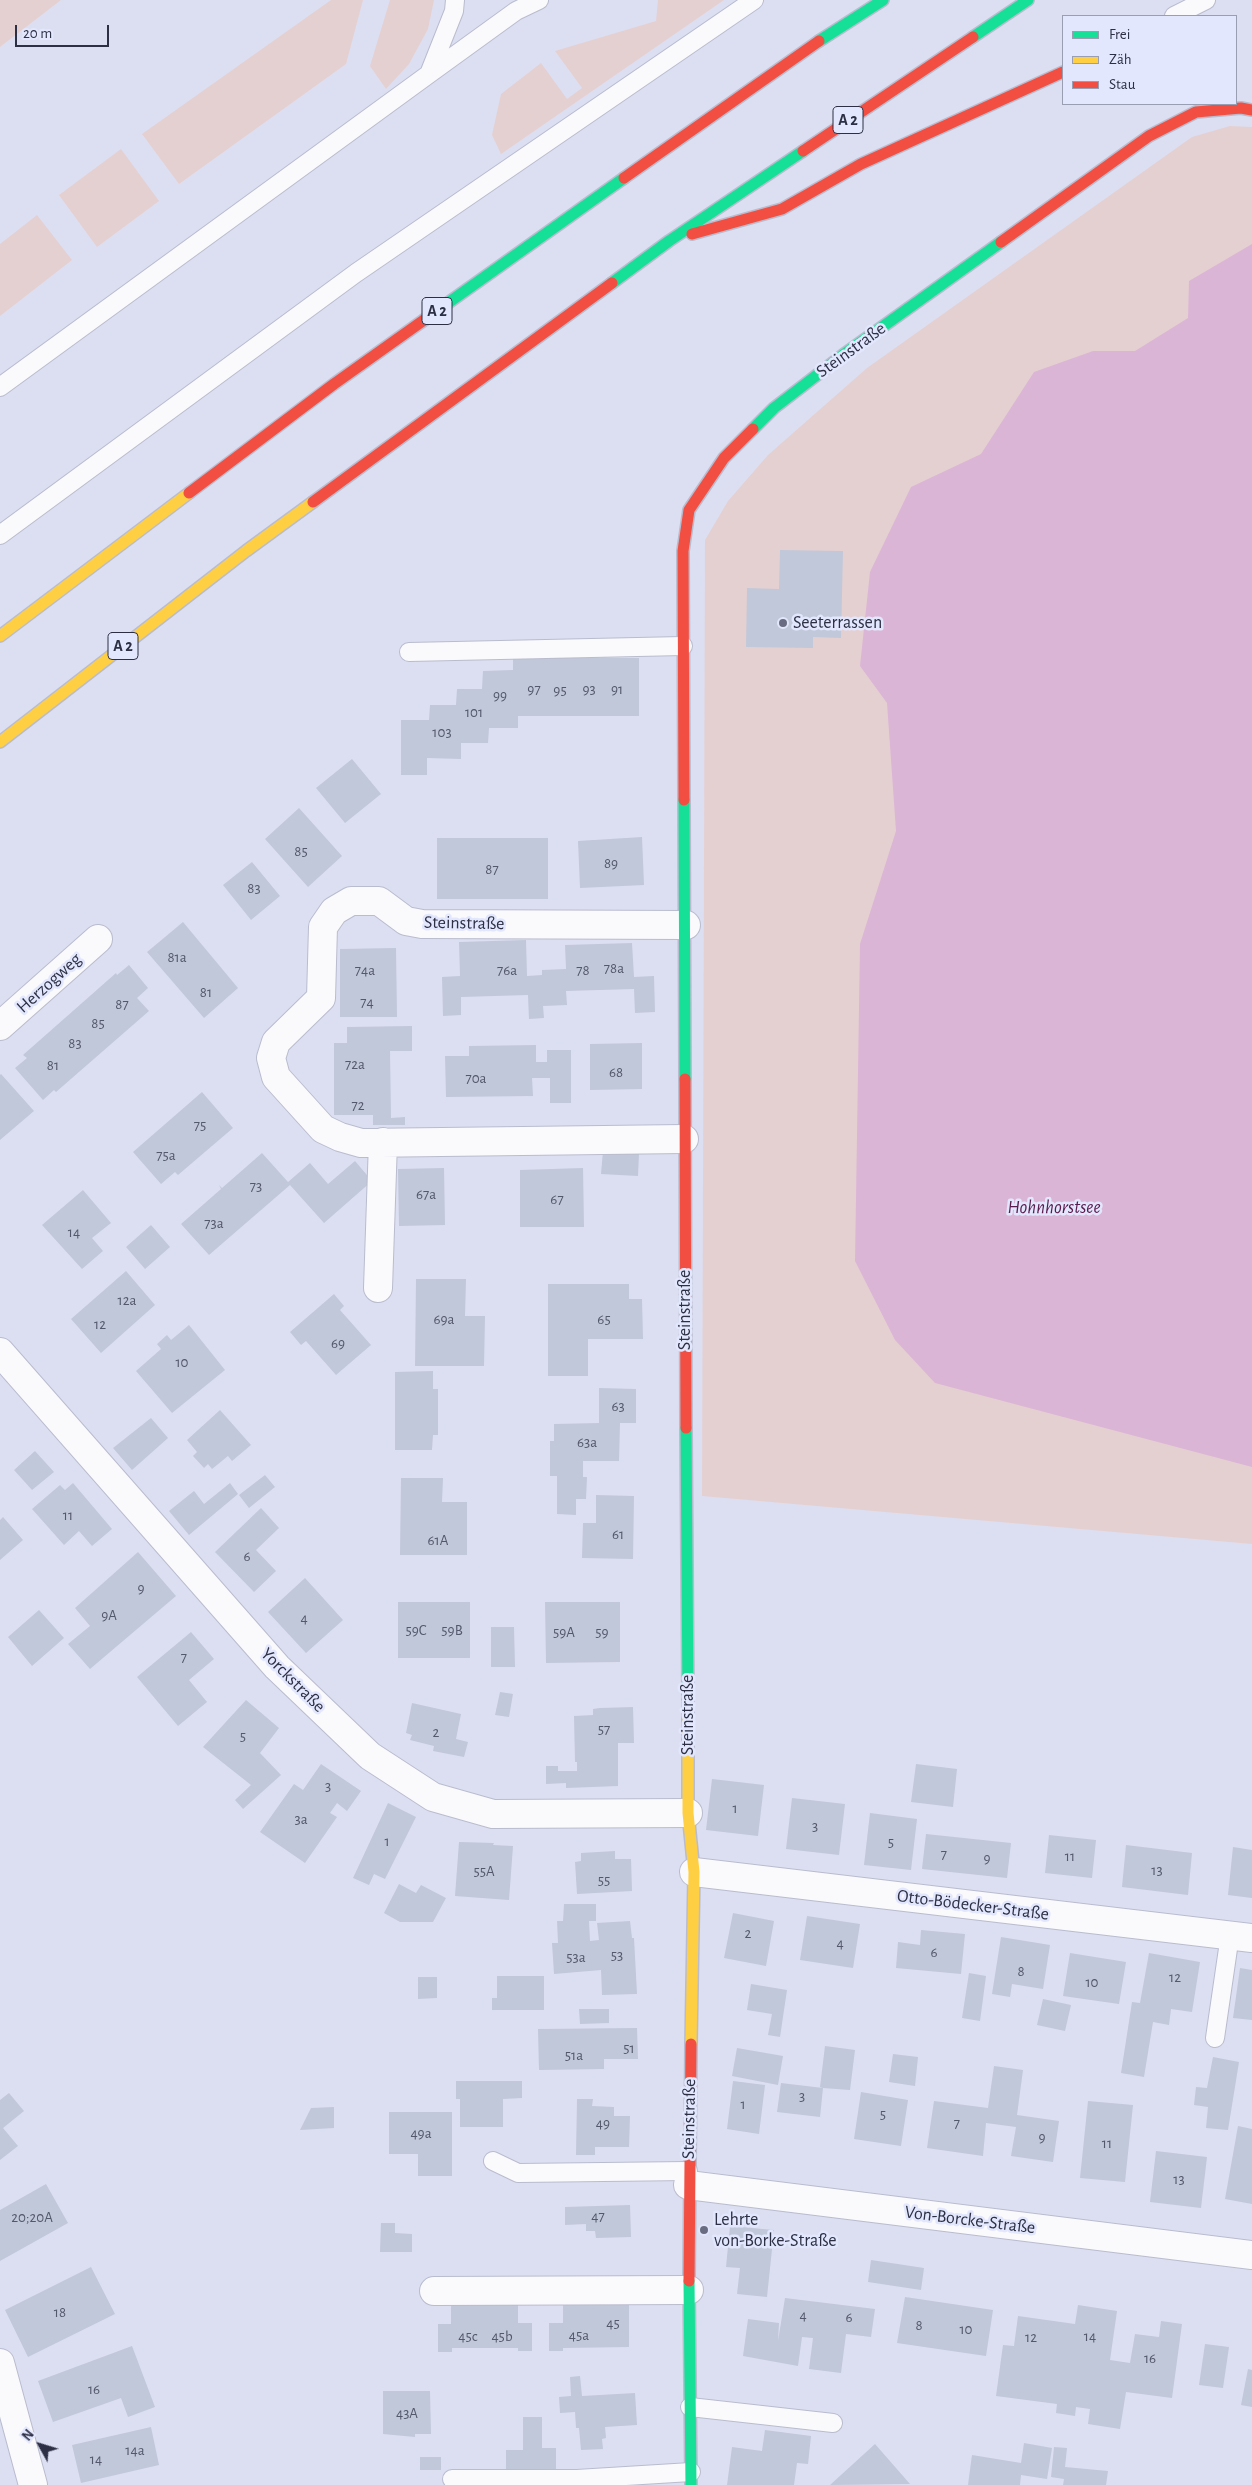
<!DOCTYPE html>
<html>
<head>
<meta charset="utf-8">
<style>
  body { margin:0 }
  #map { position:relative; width:1252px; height:2485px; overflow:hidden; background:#dcdff1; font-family:"Alegreya Sans",sans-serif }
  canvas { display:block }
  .legend { position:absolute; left:1062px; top:15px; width:175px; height:90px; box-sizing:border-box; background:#e3e7fd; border:1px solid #9a9eb3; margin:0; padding:6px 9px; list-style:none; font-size:15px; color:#2d3045 }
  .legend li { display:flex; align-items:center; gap:10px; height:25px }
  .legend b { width:25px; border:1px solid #9a9eb3 }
  .north { position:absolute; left:15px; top:2420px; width:50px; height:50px; -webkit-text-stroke:4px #e3e7fd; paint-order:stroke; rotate:309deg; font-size:14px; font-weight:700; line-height:20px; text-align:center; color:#2d3045 }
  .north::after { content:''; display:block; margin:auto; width:18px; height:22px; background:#2d3045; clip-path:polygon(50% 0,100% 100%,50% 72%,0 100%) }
  .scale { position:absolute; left:15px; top:25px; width:94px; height:22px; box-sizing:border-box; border:2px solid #2d3045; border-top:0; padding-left:6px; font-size:15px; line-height:18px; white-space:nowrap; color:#2d3045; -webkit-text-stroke:4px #e3e7fd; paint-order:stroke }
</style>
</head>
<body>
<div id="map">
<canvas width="1252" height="2485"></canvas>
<ul class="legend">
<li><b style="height:6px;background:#16e098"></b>Frei</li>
<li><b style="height:6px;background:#ffcf43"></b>Zäh</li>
<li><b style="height:6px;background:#f24e42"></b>Stau</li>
</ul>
<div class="north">N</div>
<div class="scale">20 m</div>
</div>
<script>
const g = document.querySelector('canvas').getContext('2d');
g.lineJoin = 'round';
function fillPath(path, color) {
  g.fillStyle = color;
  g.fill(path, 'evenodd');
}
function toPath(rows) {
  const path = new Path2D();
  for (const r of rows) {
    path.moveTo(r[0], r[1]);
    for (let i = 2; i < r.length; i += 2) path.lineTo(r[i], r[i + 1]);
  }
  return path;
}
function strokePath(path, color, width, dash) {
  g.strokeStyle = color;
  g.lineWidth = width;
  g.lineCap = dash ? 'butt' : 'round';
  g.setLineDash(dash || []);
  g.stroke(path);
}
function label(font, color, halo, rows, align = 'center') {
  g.font = font + ' "Alegreya Sans",sans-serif';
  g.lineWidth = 5;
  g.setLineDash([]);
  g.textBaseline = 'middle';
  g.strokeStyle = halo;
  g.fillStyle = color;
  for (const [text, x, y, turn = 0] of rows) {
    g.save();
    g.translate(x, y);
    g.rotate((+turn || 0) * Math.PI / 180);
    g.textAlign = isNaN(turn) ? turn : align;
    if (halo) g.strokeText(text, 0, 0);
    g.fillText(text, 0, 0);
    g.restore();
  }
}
const green = toPath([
  [0,0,61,0,0,47],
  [331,0,363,0,346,64,179,184,142,134],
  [390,0,434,0,428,29,409,64,386,89,370,66],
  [658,0,724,0,501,154,492,135,501,94,541,63,567,99,582,88,555,51,656,21],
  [1230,126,1252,127,1252,1544,702,1496,705,540,728,501,768,455,867,368,1192,137],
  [121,149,159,201,97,247,59,195],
  [37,215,72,260,0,316,0,244]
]);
const water = toPath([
  [1252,244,1252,1467,935,1383,895,1340,855,1261,860,944,896,831,887,703,860,666,870,572,911,487,981,454,1034,372,1093,351,1135,351,1188,318,1189,281]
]);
const building = toPath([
  [780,550,843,551,841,638,813,637,813,648,746,647,747,588,779,589],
  [513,658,639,658,639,716,518,716,518,728,489,728,488,743,461,743,461,759,427,758,427,775,401,775,401,720,429,720,430,705,456,705,457,689,482,689,483,671,513,670],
  [352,759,381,794,345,823,316,788],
  [299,808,342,856,308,887,265,839],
  [642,837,644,885,580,888,578,841],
  [437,838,548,838,548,899,437,899],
  [252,862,280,896,251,920,223,885],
  [183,922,238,988,204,1018,147,952],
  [526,940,527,976,542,975,542,970,566,969,565,945,632,943,634,977,654,976,655,1012,635,1013,634,989,566,991,567,1005,543,1006,544,1018,529,1019,528,995,461,997,461,1015,443,1016,442,977,460,976,459,942],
  [396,948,397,1017,340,1017,340,949],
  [129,965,148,988,137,998,149,1011,56,1092,54,1090,43,1100,15,1068,27,1058,23,1055,116,973,117,975],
  [412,1026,412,1051,390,1051,391,1118,405,1117,405,1125,373,1125,373,1115,334,1115,334,1043,347,1043,347,1027],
  [642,1043,642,1089,590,1090,590,1044],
  [536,1045,536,1062,547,1062,547,1050,571,1050,571,1103,550,1103,550,1078,532,1078,533,1096,446,1097,445,1056,469,1056,469,1046],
  [1,1074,34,1111,0,1140,0,1075],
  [202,1092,233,1128,178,1175,175,1172,161,1184,133,1152],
  [603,1151,639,1153,638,1176,601,1174],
  [262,1153,288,1182,310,1163,328,1184,355,1161,372,1181,324,1223,290,1185,209,1255,181,1224,221,1189,219,1185,222,1188],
  [444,1168,445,1225,399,1226,398,1169],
  [583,1168,584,1227,520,1227,520,1170],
  [83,1190,111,1223,92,1238,103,1251,82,1269,42,1225],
  [151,1225,170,1247,145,1269,126,1247],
  [126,1271,155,1305,101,1353,71,1319],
  [416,1279,466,1279,465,1316,485,1316,484,1366,415,1366],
  [548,1284,629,1284,629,1299,642,1299,643,1339,588,1339,588,1376,548,1376],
  [334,1294,344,1306,340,1310,371,1345,336,1375,306,1341,301,1345,290,1332],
  [189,1325,225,1370,172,1413,136,1371,161,1349,157,1344,167,1335,171,1340],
  [433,1371,433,1389,438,1389,438,1435,433,1435,432,1450,395,1450,395,1372],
  [599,1388,636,1389,636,1423,620,1423,619,1461,583,1461,583,1477,587,1477,586,1499,576,1499,576,1515,557,1514,557,1476,550,1476,550,1441,554,1441,554,1424,599,1423],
  [220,1410,251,1445,232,1461,228,1456,212,1469,208,1464,204,1468,193,1456,197,1452,187,1440],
  [151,1418,168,1438,132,1470,113,1448],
  [35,1451,54,1472,32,1490,14,1470],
  [265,1475,275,1487,249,1508,239,1495],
  [401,1478,443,1478,442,1502,467,1502,467,1555,400,1555],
  [73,1483,112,1529,92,1546,79,1531,64,1545,32,1509,60,1485,65,1490],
  [230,1483,238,1494,189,1535,169,1511,194,1491,204,1504],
  [596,1495,634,1496,633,1559,582,1558,583,1523,596,1523],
  [261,1508,279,1528,256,1550,276,1571,254,1592,215,1552],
  [3,1517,23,1540,0,1560,0,1520],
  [138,1552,176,1596,90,1669,68,1644,90,1626,75,1608],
  [305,1578,343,1620,306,1653,268,1612],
  [398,1602,470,1602,470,1658,398,1658],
  [545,1602,620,1602,620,1662,546,1663],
  [39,1610,64,1638,32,1666,8,1637],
  [491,1627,514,1627,515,1667,491,1667],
  [191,1632,214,1659,189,1680,207,1702,178,1726,137,1677],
  [500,1692,513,1694,509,1717,495,1715],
  [246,1700,279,1728,260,1753,281,1775,243,1809,235,1800,251,1785,203,1747],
  [412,1703,461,1714,456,1739,468,1742,464,1757,433,1751,434,1746,410,1740,412,1735,406,1733],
  [633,1707,634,1743,618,1743,618,1786,566,1788,566,1783,546,1784,546,1766,558,1766,558,1771,577,1771,577,1762,575,1762,574,1716,593,1715,593,1709,600,1708],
  [321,1764,361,1791,347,1811,337,1803,330,1813,337,1817,305,1863,260,1832,294,1784,303,1790],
  [916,1764,957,1769,953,1807,911,1802],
  [712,1779,764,1785,758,1836,706,1830],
  [792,1798,845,1804,839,1855,786,1849],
  [388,1803,416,1817,385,1879,374,1874,369,1885,353,1878],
  [870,1813,917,1819,911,1870,864,1865],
  [926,1834,1011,1843,1007,1878,922,1869],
  [1049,1835,1096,1840,1092,1878,1045,1873],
  [459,1842,494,1843,493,1845,513,1846,509,1900,455,1896],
  [1126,1845,1192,1853,1188,1895,1122,1887],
  [1233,1847,1252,1850,1252,1898,1228,1895],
  [615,1851,615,1859,631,1859,632,1891,577,1894,575,1862,581,1861,581,1853],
  [399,1884,416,1893,421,1885,446,1898,433,1922,400,1922,384,1913],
  [564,1904,596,1904,596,1921,589,1921,590,1941,599,1940,597,1923,630,1921,632,1938,634,1938,637,1994,602,1995,601,1970,554,1974,552,1943,558,1943,557,1921,563,1921],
  [733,1913,774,1921,766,1966,724,1958],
  [807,1916,860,1924,853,1968,800,1960],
  [921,1930,965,1934,961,1974,896,1968,898,1942,920,1945],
  [1001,1937,1050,1945,1043,1989,1012,1984,1010,1997,992,1994],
  [1070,1953,1126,1962,1119,2004,1063,1996],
  [1149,1953,1200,1962,1192,2012,1171,2009,1169,2025,1153,2022,1144,2077,1121,2073,1132,2002,1140,2003],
  [1240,1968,1252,1970,1252,2020,1233,2018],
  [969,1973,986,1976,980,2021,962,2018],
  [497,1976,544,1976,544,2010,492,2010,492,1998,497,1998],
  [418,1977,437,1977,437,1998,418,1999],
  [751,1984,787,1990,780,2037,768,2035,772,2014,747,2010],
  [1043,1999,1071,2005,1065,2031,1037,2025],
  [579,2009,609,2009,609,2023,580,2024],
  [637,2028,638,2059,604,2059,604,2069,539,2070,538,2029],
  [825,2046,855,2050,850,2090,823,2088,820,2117,777,2112,781,2083,823,2088,820,2087],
  [737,2048,783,2056,778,2085,732,2076],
  [893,2054,918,2057,915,2086,889,2082],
  [1213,2057,1239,2062,1228,2130,1206,2128,1208,2107,1194,2105,1196,2087,1207,2088],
  [994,2066,1023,2070,1017,2115,1059,2121,1053,2162,1011,2156,1016,2127,986,2123,983,2156,927,2148,934,2101,988,2108],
  [456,2081,522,2081,522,2098,503,2099,503,2127,460,2127,460,2099,456,2099],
  [733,2081,765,2085,759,2134,727,2129],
  [861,2092,908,2100,901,2146,854,2139],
  [9,2093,24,2111,3,2128,18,2146,0,2160,0,2100],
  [577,2099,593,2099,592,2106,614,2107,614,2116,630,2116,629,2147,595,2147,595,2155,576,2155],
  [1088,2101,1133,2105,1125,2182,1080,2178],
  [334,2107,334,2128,300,2130,311,2108],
  [389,2112,452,2112,452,2176,418,2176,418,2154,389,2154],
  [1238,2126,1252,2129,1252,2204,1225,2199],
  [1156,2151,1207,2157,1201,2208,1150,2202],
  [46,2184,68,2223,0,2261,0,2210],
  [630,2205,631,2237,596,2238,595,2231,586,2231,586,2224,565,2225,565,2207],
  [381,2223,395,2223,395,2233,412,2234,412,2252,380,2252],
  [730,2226,774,2230,767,2297,737,2294,740,2268,726,2267],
  [871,2260,924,2268,921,2290,868,2282],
  [91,2267,115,2314,28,2357,5,2310],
  [905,2297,993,2310,986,2356,897,2343],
  [785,2298,875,2309,871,2337,846,2334,841,2373,809,2369,813,2338,802,2337,798,2366,743,2356,748,2319,779,2323,778,2341],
  [451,2300,518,2300,518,2323,532,2323,532,2351,518,2351,518,2348,452,2348,452,2352,438,2352,438,2324,451,2324],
  [563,2300,629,2300,629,2347,563,2348,563,2351,549,2351,549,2323,563,2323],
  [1078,2305,1117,2311,1110,2360,1130,2363,1135,2334,1159,2337,1161,2321,1182,2324,1172,2398,1126,2392,1120,2429,1088,2424,1090,2409,1076,2407,1075,2416,1056,2413,1057,2404,996,2396,1003,2345,1014,2346,1018,2316,1075,2324],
  [1205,2344,1229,2347,1223,2388,1199,2385],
  [132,2346,155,2407,128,2417,121,2398,53,2422,38,2381],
  [1248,2369,1252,2370,1252,2407,1241,2405],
  [580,2376,582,2396,635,2393,637,2425,605,2427,606,2438,602,2439,603,2449,581,2450,579,2428,576,2428,575,2412,560,2413,559,2397,571,2396,570,2377],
  [383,2391,430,2391,431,2434,415,2434,415,2437,383,2434],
  [523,2417,542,2417,542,2448,556,2448,556,2469,506,2469,506,2450,523,2450],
  [151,2427,159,2465,81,2483,72,2445],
  [765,2430,811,2436,808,2464,797,2463,794,2485,727,2485,732,2447,762,2451],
  [1024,2443,1052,2448,1047,2479,1021,2475,1020,2485,968,2485,972,2455,1021,2463],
  [875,2444,910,2484,830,2485],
  [1054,2447,1067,2448,1065,2467,1108,2471,1106,2485,1063,2485,1064,2479,1051,2477],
  [420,2457,441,2457,441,2470,420,2470]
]);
const lane = toPath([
  [1174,16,1206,0],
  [429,74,454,11,455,0],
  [0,387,429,74,516,11,539,0],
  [0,535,356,273,754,0],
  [409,652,683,646],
  [1215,2038,1230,1935],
  [493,2161,518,2173,688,2171],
  [690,2407,833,2423],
  [452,2479,577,2479,691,2472]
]);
const street = toPath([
  [0,1026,98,939],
  [684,1139,361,1143,340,1137,323,1129,276,1077,271,1058,276,1042,321,998,323,927,334,911,351,901,379,901,406,921,422,924,686,925],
  [378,1288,383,1142],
  [0,1352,277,1667,370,1756,433,1797,493,1814,688,1813],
  [694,1872,1252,1938],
  [688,2185,1252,2255],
  [434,2291,689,2290],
  [0,2363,33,2485]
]);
const fast = toPath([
  [973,37,1028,0],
  [819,41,883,0],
  [612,283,669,241,803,151],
  [424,320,624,178],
  [753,429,774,408,843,355,1001,242],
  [684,800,685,1079],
  [686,1428,688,1702],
  [689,2281,691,2485]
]);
const slow = toPath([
  [0,636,189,493],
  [0,742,246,551,313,502],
  [688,1702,688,1813,694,1872,691,2044]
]);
const jam = toPath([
  [803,151,973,37],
  [624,178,819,41],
  [692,234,782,209,861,164,1063,72],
  [1001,242,1149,136,1196,112,1241,108,1252,110],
  [189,493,334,384,424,320],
  [313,502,612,283],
  [684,800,683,551,689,510,724,458,753,429],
  [685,1079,686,1428],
  [689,2281,691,2044]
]);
const markers = [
  [783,623,5,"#6a6d81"],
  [704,2230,5,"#6a6d81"]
];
const numberNames = [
  ["97",534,689],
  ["93",589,689],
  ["91",617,689],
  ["95",560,690],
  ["99",500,695],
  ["101",474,712],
  ["103",442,732],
  ["85",301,851],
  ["89",611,863],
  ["87",492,869],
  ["83",254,888],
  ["81a",177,957],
  ["78a",614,968],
  ["74a",365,970],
  ["76a",507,970],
  ["78",583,970],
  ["81",206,992],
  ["74",367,1002],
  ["87",122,1004],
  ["85",98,1023],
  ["83",75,1043],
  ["72a",355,1064],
  ["81",53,1065],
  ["68",616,1072],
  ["70a",476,1078],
  ["72",358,1105],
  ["75",200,1125],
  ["75a",166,1155],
  ["73",256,1186],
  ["67a",426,1194],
  ["67",557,1199],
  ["73a",214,1223],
  ["14",74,1232],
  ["12a",127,1300],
  ["69a",444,1319],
  ["65",604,1319],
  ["12",100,1324],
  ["69",338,1343],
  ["10",182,1362],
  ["63",618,1406],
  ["63a",587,1442],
  ["11",68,1515],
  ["61",618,1534],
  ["61A",438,1540],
  ["6",247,1556],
  ["9",141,1588],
  ["9A",109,1615],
  ["4",304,1618],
  ["59C",416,1630],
  ["59B",452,1630],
  ["59A",564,1632],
  ["59",602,1632],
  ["7",184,1657],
  ["57",604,1729],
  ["2",436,1732],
  ["5",243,1736],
  ["3",328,1786],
  ["1",735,1808],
  ["3a",301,1819],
  ["3",815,1826],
  ["1",387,1841],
  ["5",891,1842],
  ["7",944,1854],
  ["11",1070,1856],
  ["9",987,1858],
  ["13",1157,1870],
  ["55A",484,1871],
  ["55",604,1880],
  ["2",748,1933],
  ["4",840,1943],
  ["6",934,1952],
  ["53",617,1955],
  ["53a",576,1957],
  ["8",1021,1971],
  ["12",1175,1977],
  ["10",1092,1982],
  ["51",629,2048],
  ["51a",574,2055],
  ["3",802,2096],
  ["1",743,2104],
  ["5",883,2114],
  ["49",603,2123],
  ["7",957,2123],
  ["49a",421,2133],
  ["9",1042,2137],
  ["11",1107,2143],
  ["13",1179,2179],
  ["47",598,2216],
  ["20;20A",32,2217],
  ["18",60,2312],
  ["4",803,2315],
  ["6",849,2317],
  ["45",613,2323],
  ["8",919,2325],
  ["10",966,2329],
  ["45a",579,2335],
  ["45c",468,2336],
  ["45b",502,2336],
  ["14",1090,2336],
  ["12",1031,2337],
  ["16",1150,2358],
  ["16",94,2389],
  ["43A",407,2413],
  ["14a",135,2450],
  ["14",96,2459]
];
const shields = [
  [848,120,30],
  [437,311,30],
  [123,646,30]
];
const shieldNames = [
  ["A 2",848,120],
  ["A 2",437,311],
  ["A 2",123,646]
];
const streetNames = [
  ["Steinstraße",851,350,-36],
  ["Steinstraße",464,923,1],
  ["Herzogweg",49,983,-42],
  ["Steinstraße",685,1310,-90],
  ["Yorckstraße",293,1680,45],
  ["Steinstraße",688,1715,-90],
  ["Otto-Bödecker-Straße",973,1905,7],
  ["Steinstraße",689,2119,-89],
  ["Von-Borcke-Straße",970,2220,7]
];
const poiNames = [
  ["Seeterrassen",793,623],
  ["Lehrte",714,2220],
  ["von-Borke-Straße",714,2241]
];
const waterNames = [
  ["Hohnhorstsee",1054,1207]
];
fillPath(green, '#e5d0d1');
fillPath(water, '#dbb5d6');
fillPath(building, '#c1c8d9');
strokePath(lane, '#b9bcce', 20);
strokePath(street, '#b9bcce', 30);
strokePath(fast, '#b9bcce', 14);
strokePath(slow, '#b9bcce', 14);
strokePath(jam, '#b9bcce', 14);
strokePath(lane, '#fafafd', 18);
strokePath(street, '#fafafd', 28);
strokePath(fast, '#16e098', 11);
strokePath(slow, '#ffcf43', 11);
strokePath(jam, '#f24e42', 11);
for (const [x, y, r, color] of markers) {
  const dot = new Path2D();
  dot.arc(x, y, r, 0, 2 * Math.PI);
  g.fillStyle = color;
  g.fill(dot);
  strokePath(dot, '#e3e7fd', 2);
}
label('15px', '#54586c', null, numberNames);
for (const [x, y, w] of shields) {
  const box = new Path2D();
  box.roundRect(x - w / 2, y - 13.5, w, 27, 4);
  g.fillStyle = '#e3e7fd';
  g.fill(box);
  strokePath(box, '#2d3045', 1);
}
label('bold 16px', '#2d3045', null, shieldNames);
label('18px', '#2d3045', '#e3e7fd', streetNames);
label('18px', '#2d3045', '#e3e7fd', poiNames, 'left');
label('italic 19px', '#5a1a4c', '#e3e7fd', waterNames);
</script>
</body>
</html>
